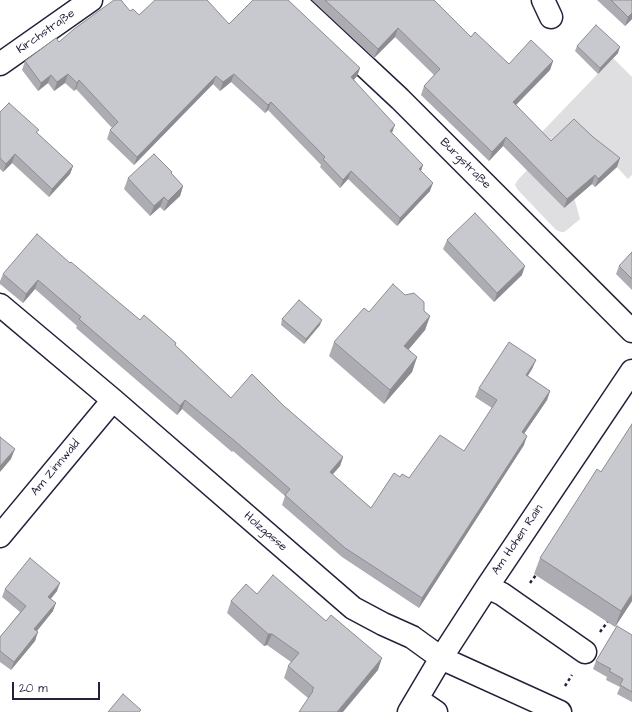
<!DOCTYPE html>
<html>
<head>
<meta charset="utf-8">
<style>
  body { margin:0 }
  #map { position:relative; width:632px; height:712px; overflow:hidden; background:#fff; font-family:"Architects Daughter",sans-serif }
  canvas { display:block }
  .scale { position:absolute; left:12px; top:682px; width:88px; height:18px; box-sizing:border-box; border:2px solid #22223b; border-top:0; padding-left:5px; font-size:12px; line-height:14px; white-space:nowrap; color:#22223b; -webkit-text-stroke:3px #fff; paint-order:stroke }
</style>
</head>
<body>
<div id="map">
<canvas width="632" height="712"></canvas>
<div class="scale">20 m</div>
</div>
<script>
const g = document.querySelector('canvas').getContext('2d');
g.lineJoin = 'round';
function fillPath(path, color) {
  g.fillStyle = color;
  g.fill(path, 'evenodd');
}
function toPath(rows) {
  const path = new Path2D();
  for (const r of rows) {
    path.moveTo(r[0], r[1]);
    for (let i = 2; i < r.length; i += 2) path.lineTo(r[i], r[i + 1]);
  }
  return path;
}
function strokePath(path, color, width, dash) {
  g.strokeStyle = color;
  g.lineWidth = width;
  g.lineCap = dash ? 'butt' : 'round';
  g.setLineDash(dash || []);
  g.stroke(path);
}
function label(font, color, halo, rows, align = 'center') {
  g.font = font + ' "Architects Daughter",sans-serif';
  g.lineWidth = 3.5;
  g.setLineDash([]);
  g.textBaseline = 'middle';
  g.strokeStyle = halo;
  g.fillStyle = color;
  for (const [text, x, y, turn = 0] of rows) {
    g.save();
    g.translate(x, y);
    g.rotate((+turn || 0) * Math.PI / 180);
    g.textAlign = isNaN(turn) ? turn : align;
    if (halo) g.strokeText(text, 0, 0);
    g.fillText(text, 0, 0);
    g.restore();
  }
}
const green = toPath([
  [613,58,632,77,632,175,628,179,615,165,548,150,536,138],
  [527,170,564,208,573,194,580,219,567,230,564,232,561,232,556,230,518,190,515,185,517,181]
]);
const path = toPath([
  [530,583,536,575],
  [600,632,609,620],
  [565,686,572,675]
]);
const minor = toPath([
  [294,0,400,99,632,331],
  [543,0,551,17],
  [0,64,91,0],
  [0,305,113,400,353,608,383,624,412,637,441,658,560,712],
  [0,536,113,400],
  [487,587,502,594,585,652],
  [417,699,436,712],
  [409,712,441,658,487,587,632,371]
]);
const wall = toPath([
  [312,0,434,0,471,37,509,64,553,61,550,70,516,105,551,141,617,167,595,187,592,184,564,208,503,146,489,161,421,95,424,86,434,75,395,37,374,58],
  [597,0,632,0,632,19,625,26],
  [130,11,139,15,229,24,360,68,357,76,354,80,392,133,423,165,421,171,430,191,397,226,348,179,340,188,320,167,321,165,268,110,265,113,231,82,220,91,213,84,134,165,107,139,110,130,112,128,76,89,74,91,65,83,54,91,48,83,38,91,22,70,25,61,59,42],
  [577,46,618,53,598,74,575,51],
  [0,112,37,133,73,166,70,174,49,197,12,163,3,172,0,169],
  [171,173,183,186,180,196,164,211,160,207,150,216,124,189,128,178],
  [447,240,522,275,494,302,443,249],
  [632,252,632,290,616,274,619,266],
  [70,263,140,320,175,345,231,398,284,406,343,457,340,466,332,475,371,508,400,477,409,478,464,451,492,408,475,397,479,388,536,360,532,369,528,376,550,391,547,400,524,434,524,445,419,608,342,557,282,505,285,496,233,451,232,452,182,409,177,415,76,328,77,326,35,289,23,303,0,284,0,281,3,274],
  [424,311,430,316,425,330,408,350,417,357,412,372,384,404,329,356,334,342,369,312],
  [282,319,320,325,304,344,281,325],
  [601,472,632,601,615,627,534,574,540,558],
  [5,589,57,591,51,599,53,611,37,631,35,641,11,670,0,662,0,637,20,612,2,597],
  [257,594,378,670,308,698,284,678,288,666,291,662,267,645,264,646,227,613,231,601],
  [632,635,632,702,617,694,620,687,606,680,607,677,593,669,596,661]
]);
const shadedWall = toPath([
  [632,13,632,19,625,26,628,17],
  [398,28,395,37,374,58,378,49],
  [620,47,618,53,598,74,600,68],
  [553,61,550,70,510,111,513,102],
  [360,68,357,76,348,86,351,77],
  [68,74,65,83,54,91,57,82],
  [234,74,231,82,220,91,223,82],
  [51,75,48,83,38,91,41,83],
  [216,76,213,84,134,165,137,157],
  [79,80,76,89,74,91,77,83],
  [271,102,268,110,265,113,268,105],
  [395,125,392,133,390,131],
  [506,137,503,146,489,161,492,152],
  [15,154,12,163,3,172,6,164],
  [620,158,617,167,595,187,598,179],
  [423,165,420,173,419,169],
  [73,166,70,174,49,197,52,189],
  [351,171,348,179,340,188,343,180],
  [595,175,592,184,564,208,567,199],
  [433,183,430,191,397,226,400,218],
  [183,186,180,196,164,211,168,201],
  [164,197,160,207,150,216,154,206],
  [525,266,522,275,494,302,497,293],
  [38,280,35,289,23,303,26,294],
  [430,316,425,330,399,361,404,346],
  [322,320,320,325,304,344,306,339],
  [417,357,412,372,384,404,390,390],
  [536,360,532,369,522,384,526,375],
  [550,391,547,400,519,441,522,432],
  [185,400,182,409,177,415,180,406],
  [527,436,524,445,419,608,422,598],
  [15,449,11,459,0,472,0,466],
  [343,457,340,466,326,482,330,472],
  [60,583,57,591,45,605,48,597],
  [632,594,632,601,615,627,621,611],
  [56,603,53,611,31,638,34,629],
  [38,632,35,641,11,670,14,662],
  [268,634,272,634,267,645,264,646],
  [382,658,378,670,343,712,337,712]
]);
const building = toPath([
  [114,0,121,0,130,11,133,9,139,15,155,0,207,0,229,24,253,0,288,0,360,68,351,77,395,125,390,131,423,165,419,169,433,183,400,218,351,171,343,180,323,159,325,157,271,102,268,105,234,74,223,82,216,76,137,157,110,130,118,122,79,80,77,83,68,74,57,82,51,75,41,83,25,61,56,38,59,42,74,29,114,0],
  [325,0,434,0,471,37,475,32,509,64,531,40,553,61,513,102,551,141,574,119,593,137,620,158,598,179,595,175,567,199,506,137,492,152,424,86,440,69,398,28,378,49,325,0],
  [611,0,632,0,632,13,628,17,611,0],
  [596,25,620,47,600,68,577,46,596,25],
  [9,103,39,130,36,132,73,166,52,189,15,154,6,164,0,158,0,112,9,103],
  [154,154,172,172,171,173,183,186,168,201,164,197,154,206,128,178,154,154],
  [475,213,525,266,497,293,447,240,475,213],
  [37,234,70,263,71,262,140,320,144,315,176,343,175,345,231,398,252,374,284,406,343,457,330,472,371,508,394,473,400,477,402,474,409,478,440,435,464,451,497,400,479,388,509,342,536,360,526,375,550,391,522,432,527,436,422,598,345,548,285,495,290,489,236,442,185,400,180,406,79,319,81,317,38,280,26,294,3,274,37,234],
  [632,252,632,279,619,266,632,252],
  [393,284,405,295,414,293,424,302,424,311,430,316,404,346,417,357,390,390,334,342,364,308,369,312,393,284],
  [299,300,322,320,306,339,282,319,299,300],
  [632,424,632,594,621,611,540,558,597,469,601,472,632,424],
  [0,437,15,449,0,466,0,437],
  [30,558,60,583,48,597,56,603,34,629,38,632,14,662,0,651,0,637,26,606,5,589,30,558],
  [273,575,326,621,331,615,382,658,337,712,299,712,313,691,312,690,314,688,288,666,299,653,272,634,268,634,231,601,246,584,257,594,273,575],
  [617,626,632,635,632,692,620,685,623,679,609,671,611,669,596,661,617,626],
  [123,694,141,710,139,712,108,712,123,694]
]);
const streetNames = [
  ["Kirchstraße",46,32,-35],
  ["Burgstraße",465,164,45],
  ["Am Zinnwald",56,468,-50],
  ["Holzgasse",265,532,41],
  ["Am Hohen Rain",518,540,-56]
];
fillPath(green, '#dfdfe2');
strokePath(minor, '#22223b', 25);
strokePath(path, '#22223b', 2.5, [3, 3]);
strokePath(minor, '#fff', 22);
fillPath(wall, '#acacb2');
fillPath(shadedWall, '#8c8c91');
fillPath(building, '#c8c8cf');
strokePath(building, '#8c8c91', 1);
label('12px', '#22223b', '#fff', streetNames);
</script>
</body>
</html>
